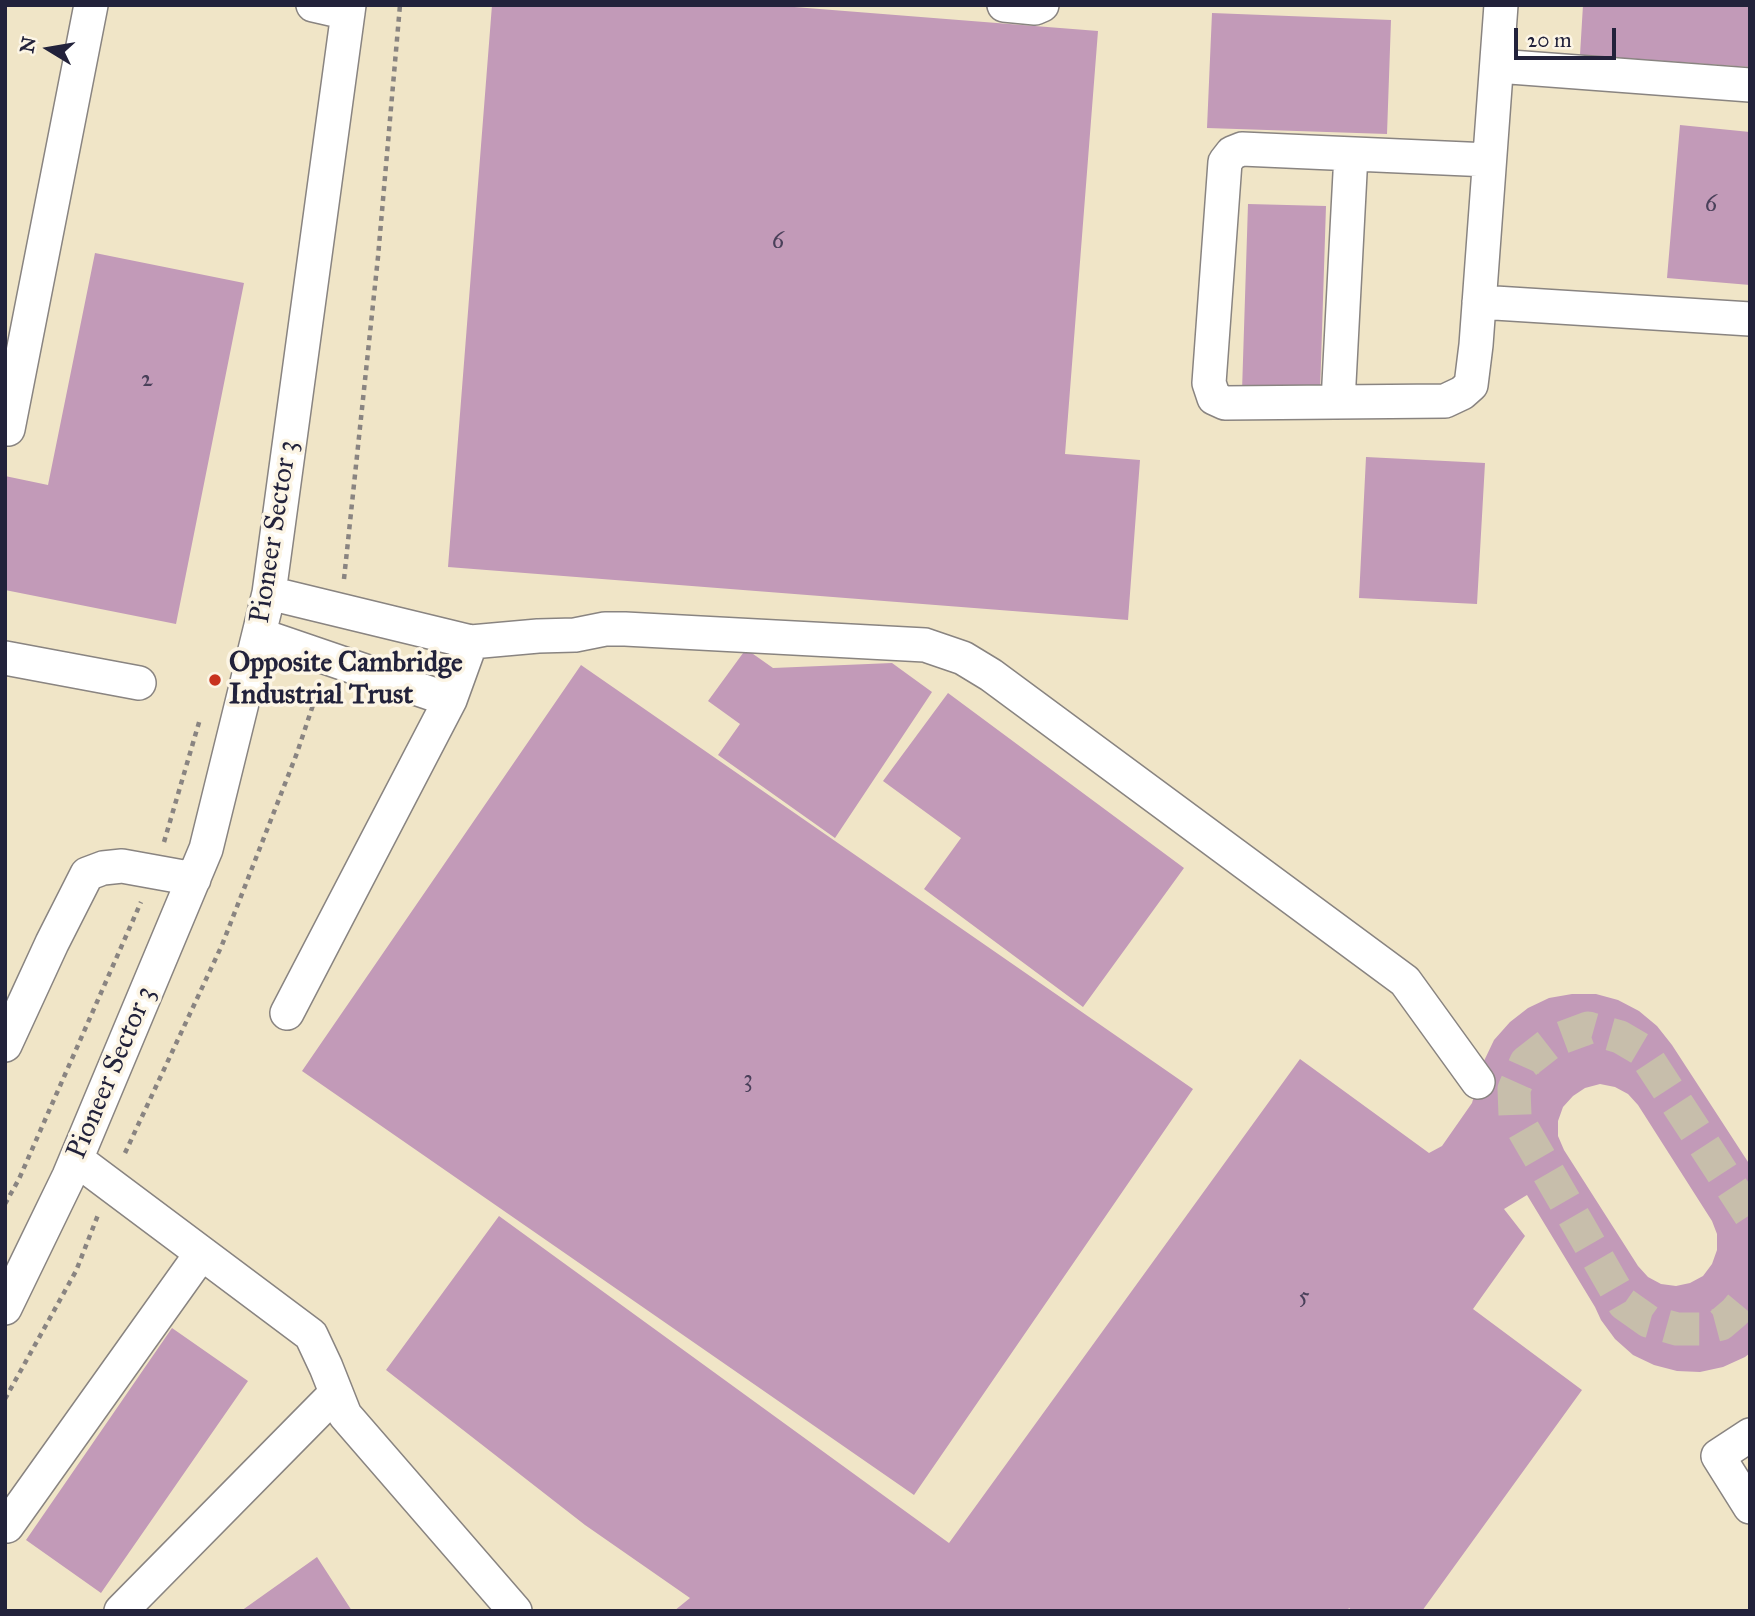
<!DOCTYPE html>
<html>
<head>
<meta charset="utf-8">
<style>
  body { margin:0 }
  #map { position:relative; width:1755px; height:1616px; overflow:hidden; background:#f0e5c7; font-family:"IM FELL Great Primer",serif }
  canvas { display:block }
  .frame { position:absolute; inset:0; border:7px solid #22223b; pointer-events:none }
  .north { position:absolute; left:14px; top:14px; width:70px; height:70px; -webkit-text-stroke:5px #fcf5e5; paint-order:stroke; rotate:281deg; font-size:19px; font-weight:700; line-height:28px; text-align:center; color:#22223b }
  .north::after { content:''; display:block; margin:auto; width:24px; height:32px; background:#22223b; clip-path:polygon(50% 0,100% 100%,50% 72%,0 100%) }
  .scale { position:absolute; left:1514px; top:28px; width:102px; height:32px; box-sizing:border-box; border:4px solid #22223b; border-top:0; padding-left:9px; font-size:21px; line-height:24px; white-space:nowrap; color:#22223b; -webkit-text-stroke:5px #fcf5e5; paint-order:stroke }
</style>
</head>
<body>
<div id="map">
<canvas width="1755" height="1616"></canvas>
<div class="frame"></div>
<div class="north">N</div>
<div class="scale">20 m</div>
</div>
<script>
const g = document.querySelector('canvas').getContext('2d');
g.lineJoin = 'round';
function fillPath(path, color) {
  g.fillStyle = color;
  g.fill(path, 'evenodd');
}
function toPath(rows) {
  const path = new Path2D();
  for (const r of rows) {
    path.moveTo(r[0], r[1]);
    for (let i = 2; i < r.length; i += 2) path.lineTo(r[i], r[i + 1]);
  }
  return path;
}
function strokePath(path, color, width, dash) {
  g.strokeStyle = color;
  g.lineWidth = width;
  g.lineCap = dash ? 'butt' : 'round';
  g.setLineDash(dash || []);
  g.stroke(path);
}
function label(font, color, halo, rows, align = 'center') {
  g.font = font + ' "IM FELL Great Primer",serif';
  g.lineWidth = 7;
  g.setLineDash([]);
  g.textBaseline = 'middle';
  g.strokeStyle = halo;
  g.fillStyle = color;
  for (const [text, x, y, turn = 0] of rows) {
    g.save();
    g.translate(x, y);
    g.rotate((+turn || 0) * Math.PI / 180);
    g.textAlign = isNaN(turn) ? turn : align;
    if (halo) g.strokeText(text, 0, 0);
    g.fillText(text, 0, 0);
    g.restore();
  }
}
const building = toPath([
  [492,5,769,5,1098,31,1065,454,1140,460,1128,620,448,567],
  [1583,5,1750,5,1750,67,1580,55],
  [1212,13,1391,20,1387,134,1207,128],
  [1680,125,1750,132,1750,285,1667,278],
  [1248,204,1326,206,1320,393,1242,391],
  [95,253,244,283,176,624,5,590,5,476,48,485],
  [1366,457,1485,463,1477,604,1359,598],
  [746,649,773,668,892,663,932,692,835,838,718,755,740,724,708,701],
  [581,665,1193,1089,914,1495,302,1071],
  [948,693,1184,868,1083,1007,924,889,961,838,883,781],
  [1572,994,1596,994,1618,1000,1639,1011,1657,1026,1672,1045,1750,1165,1750,1353,1745,1357,1723,1367,1700,1372,1677,1371,1654,1365,1633,1355,1615,1339,1601,1320,1595,1307,1527,1195,1504,1209,1525,1236,1473,1309,1582,1390,1422,1611,1353,1611,1349,1608,1347,1611,674,1611,690,1598,585,1525,386,1370,499,1216,949,1543,1300,1059,1429,1153,1442,1146,1472,1103,1484,1061,1494,1040,1510,1022,1528,1008,1549,998],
  [1600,1084,1615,1087,1628,1094,1638,1105,1712,1221,1717,1234,1717,1250,1712,1264,1703,1276,1690,1283,1676,1286,1661,1284,1648,1277,1638,1266,1564,1150,1558,1136,1558,1121,1563,1107,1573,1096,1585,1088],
  [172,1328,248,1381,101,1593,26,1540],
  [317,1557,352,1611,241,1611]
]);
const minorTunnel = toPath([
  [1750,1215,1642,1050,1620,1037,1588,1028,1553,1041,1526,1062,1514,1089,1515,1115,1624,1304,1648,1321,1677,1329,1702,1329,1721,1324,1735,1312,1750,1294]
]);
const path = toPath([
  [344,579,378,257,400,5],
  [164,842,200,719],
  [125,1153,222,945,297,753,318,690],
  [5,1204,19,1179,141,902],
  [5,1399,76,1271,98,1215]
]);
const minor = toPath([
  [313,5,348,13],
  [1004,5,1035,8,1042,5],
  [1497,66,1750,85],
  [1489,160,1242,149,1232,153,1225,162,1209,383,1214,398,1225,403,1445,401,1462,393,1471,385,1476,345,1501,5],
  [1479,302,1750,319],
  [1338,402,1351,154],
  [8,429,91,5],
  [269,593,471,642,538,636,575,635,605,629,625,629,925,645,963,658,991,675,1405,981,1478,1082],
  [260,635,450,700],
  [5,658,139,683],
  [287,1013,450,700,471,642],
  [5,1045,52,943,87,874,103,868,122,866,194,879],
  [76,1159,311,1335,326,1367,345,1415,515,1611],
  [5,1308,69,1176,206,849,269,593,349,5],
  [1750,1435,1718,1456,1750,1507],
  [7,1526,201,1254],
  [121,1611,336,1393]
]);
const markers = [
  [215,680,7,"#c8321e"]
];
const numberNames = [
  ["6",1711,205],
  ["6",778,242],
  ["2",147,380],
  ["3",748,1080],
  ["5",1304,1297]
];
const streetNames = [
  ["Pioneer Sector 3",275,532,-81],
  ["Pioneer Sector 3",112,1073,-67]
];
const poiNames = [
  ["Opposite Cambridge",229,664],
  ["Industrial Trust",229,696]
];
fillPath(building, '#c29ab8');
strokePath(minorTunnel, '#c7beab', 33, [33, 17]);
strokePath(minor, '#898481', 36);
strokePath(path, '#898481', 4.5, [5, 5]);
strokePath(minor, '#fff', 33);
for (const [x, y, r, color] of markers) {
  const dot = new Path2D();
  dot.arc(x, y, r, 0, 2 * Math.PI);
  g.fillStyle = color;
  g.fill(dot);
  strokePath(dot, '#fcf5e5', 2.5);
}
label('24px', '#4a405a', null, numberNames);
label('28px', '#22223b', '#fcf5e5', streetNames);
label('bold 28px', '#22223b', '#fcf5e5', poiNames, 'left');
</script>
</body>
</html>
